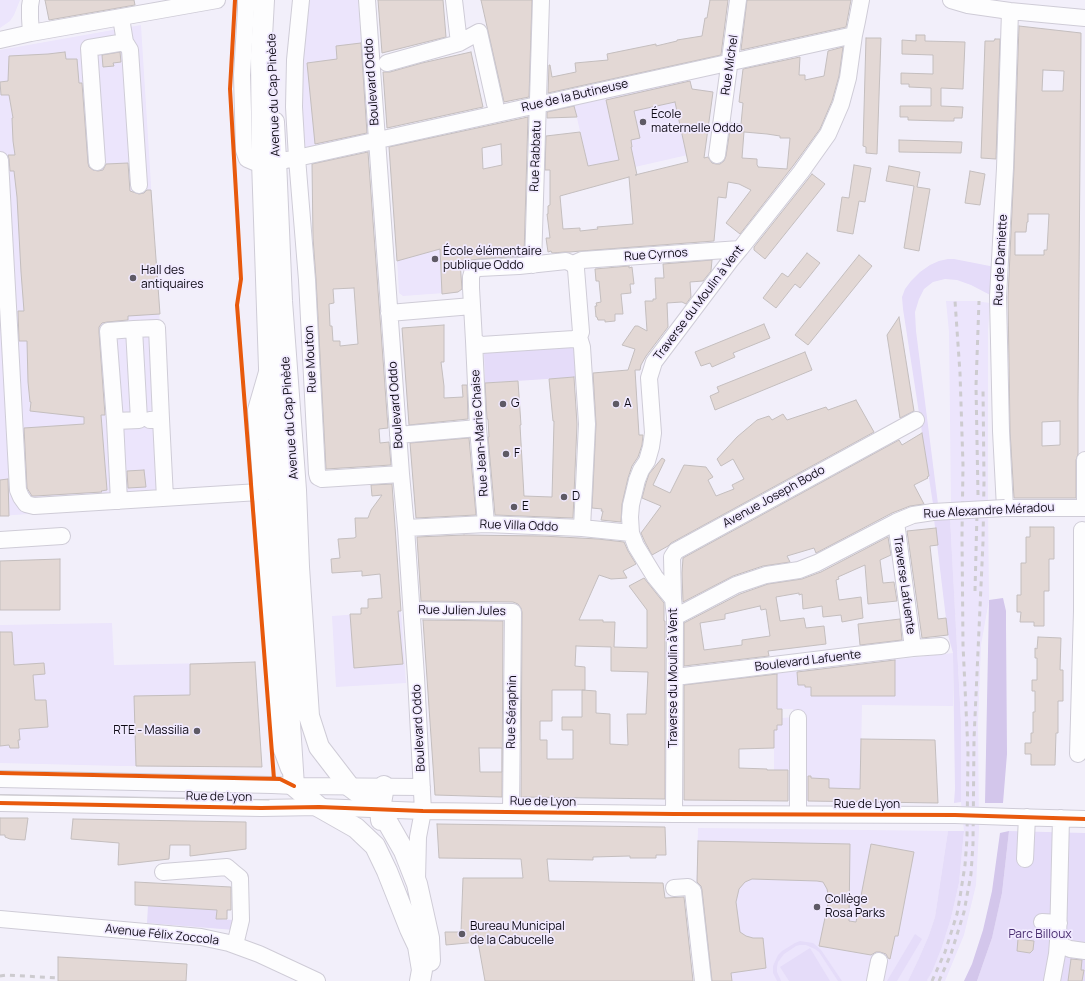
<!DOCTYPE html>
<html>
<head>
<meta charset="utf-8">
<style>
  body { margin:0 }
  canvas { display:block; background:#f2effa }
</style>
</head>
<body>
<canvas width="1085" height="981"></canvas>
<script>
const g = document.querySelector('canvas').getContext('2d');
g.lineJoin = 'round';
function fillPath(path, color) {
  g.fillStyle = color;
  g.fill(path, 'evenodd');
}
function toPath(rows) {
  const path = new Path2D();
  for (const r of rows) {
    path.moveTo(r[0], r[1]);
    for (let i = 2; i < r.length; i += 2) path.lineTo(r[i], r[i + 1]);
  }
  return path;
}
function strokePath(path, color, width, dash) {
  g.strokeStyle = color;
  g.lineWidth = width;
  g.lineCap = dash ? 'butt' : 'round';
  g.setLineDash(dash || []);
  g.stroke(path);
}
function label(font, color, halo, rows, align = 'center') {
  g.font = font + ' Manrope,sans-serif';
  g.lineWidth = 3.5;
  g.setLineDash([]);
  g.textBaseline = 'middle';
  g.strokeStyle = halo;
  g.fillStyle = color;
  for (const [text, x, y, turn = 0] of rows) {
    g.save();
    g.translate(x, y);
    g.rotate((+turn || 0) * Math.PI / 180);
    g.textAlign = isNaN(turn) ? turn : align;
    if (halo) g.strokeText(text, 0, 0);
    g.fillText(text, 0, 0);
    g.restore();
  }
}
const built = toPath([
  [0,0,20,0,14,15,10,21,0,28],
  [296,0,358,0,368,136,293,153],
  [141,25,171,504,0,516,0,50],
  [690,79,692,89,713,91,706,141,703,141,705,151,635,167,623,159,588,166,574,105],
  [469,228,473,260,460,262,462,288,458,292,403,296,399,293,396,241],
  [946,301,975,301,990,303,988,331,988,501,989,600,981,645,978,723,979,830,976,885,964,935,945,981,928,981,927,980,929,976,932,972,942,947,951,918,959,883,964,831,961,802,961,722,950,518,951,503,949,332],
  [401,611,406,683,336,687,332,616],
  [112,623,114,665,255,662,262,767,122,766,0,763,0,625],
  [953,653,953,706,862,705,860,802,793,801,794,770,774,770,774,730,777,730,777,725,782,718,794,717,793,709,777,709,777,673],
  [698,828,948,831,935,917,929,935,919,958,908,981,707,981,696,897]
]);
const green = toPath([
  [948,259,954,259,995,267,994,297,971,285,957,280,945,279,933,282,924,289,919,299,915,312,916,331,938,504,933,504,903,309,902,297,905,289,911,281,920,272,930,265,939,261],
  [576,347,578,377,485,383,484,353],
  [950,518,961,722,961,802,954,803,955,789,953,653,948,635,934,519],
  [948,831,964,831,959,883,951,918,942,947,932,972,927,980,928,981,908,981,919,958,929,935,935,917],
  [1009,831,1085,833,1085,981,977,981,992,938,1002,893],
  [148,906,228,910,227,915,217,915,217,919,235,920,234,930,147,923],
  [915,934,922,939,897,981,887,981],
  [800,941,813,943,821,950,842,981,838,981,819,952,815,949,806,945,800,945,796,946,784,954,778,962,777,967,777,972,781,981,777,981,773,973,773,966,778,955,782,951,795,943],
  [810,948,830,981,789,981,780,967]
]);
const forest = toPath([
  [1003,598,1006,611,1006,624,1007,754,1003,803,985,803,989,600],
  [1009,831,1002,893,992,938,977,981,964,981,972,964,983,930,992,891,1000,833]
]);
const building = toPath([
  [45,0,134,0,135,5,49,20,45,0],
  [378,0,443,0,446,37,382,53,378,0],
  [481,0,532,0,529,97,504,102,481,0],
  [710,0,728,0,721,55,548,93,549,65,550,65,552,77,576,72,575,63,608,60,607,54,656,44,656,46,677,41,677,40,702,36,705,18,707,18,710,0],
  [747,0,851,0,846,27,741,50,747,0],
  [1019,26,1081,33,1078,401,1078,454,1076,460,1076,498,1014,498,1010,431,1008,297,1014,168,1019,26],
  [1043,70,1064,71,1063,91,1042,91,1043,70],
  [1028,214,1049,214,1047,250,1044,250,1044,255,1015,255,1015,232,1026,232,1027,222,1028,222,1028,214],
  [1060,421,1060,445,1042,446,1042,422,1060,421],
  [916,35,925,35,925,41,965,42,963,89,941,88,941,106,963,107,962,118,954,118,954,121,945,121,908,120,908,117,900,117,900,106,931,106,931,88,909,87,909,84,901,84,901,73,933,74,933,55,902,54,902,40,916,41,916,35],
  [866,38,881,38,877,154,866,153,866,147,863,146,866,38],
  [995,39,1000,39,996,159,981,158,985,41,994,41,995,39],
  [361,43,367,133,315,144,307,63,337,59,336,46,361,43],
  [843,47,839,76,832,101,820,129,793,166,740,234,726,223,751,190,739,184,728,182,726,198,718,197,714,241,581,251,570,252,565,252,552,253,551,251,548,252,546,238,550,238,547,214,548,214,548,206,550,205,550,170,545,170,546,136,580,132,588,166,619,160,606,100,690,81,692,89,713,92,704,158,708,157,712,163,716,164,720,164,724,161,726,156,731,123,741,124,743,103,739,102,743,69,800,57,799,75,805,75,805,80,824,76,828,51,843,47],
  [675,102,688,162,635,175,637,175,631,147,632,147,631,140,640,138,634,111,675,102],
  [744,132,767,134,780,136,780,138,790,138,787,169,758,167,758,166,757,165,757,159,742,158,744,132],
  [629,177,633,224,597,227,598,229,580,231,580,228,563,229,560,196,629,177],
  [65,52,66,59,77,59,79,83,82,83,88,163,89,167,93,170,98,171,103,170,106,164,128,163,130,191,139,194,144,193,147,190,151,190,160,314,128,316,128,320,107,322,102,323,99,327,99,332,105,415,101,415,107,490,101,491,102,492,35,496,32,496,27,488,24,428,84,424,84,417,30,411,31,402,30,402,28,382,27,341,19,341,18,311,24,311,21,272,17,197,14,171,10,171,9,159,8,155,15,155,13,141,12,118,13,118,9,95,1,95,0,82,8,81,9,56,48,54,65,52],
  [120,52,121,62,113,63,114,66,103,67,102,55,120,52],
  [471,52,483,107,387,128,383,72,390,72,422,63,471,52],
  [574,106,577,117,547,118,547,112,574,106],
  [528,117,524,256,479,259,472,260,460,261,462,289,458,292,442,294,440,249,397,261,389,147,528,117],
  [501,144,502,165,483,169,482,148,501,144],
  [899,140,962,142,961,153,899,152,899,140],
  [368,152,388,428,379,429,380,443,389,442,391,465,326,469,316,279,313,238,312,164,368,152],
  [354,288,358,344,340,346,340,341,333,341,332,326,330,326,329,304,334,303,333,289,354,288],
  [854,165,871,168,865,202,859,201,853,234,837,231,842,197,849,198,854,165],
  [889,166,920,172,917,187,930,189,919,251,904,248,914,186,886,181,889,166],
  [970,171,985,174,980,205,965,203,970,171],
  [812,174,825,184,765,259,754,250,754,247,812,174],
  [807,253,820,263,800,288,795,284,776,308,763,298,782,273,788,277,807,253],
  [859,255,872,266,808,345,795,335,859,255],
  [712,260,711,271,703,281,690,282,691,297,686,304,682,302,667,303,668,327,646,356,641,365,640,370,635,370,639,435,643,435,642,445,638,457,632,466,628,478,622,504,621,522,601,520,603,511,601,511,602,509,592,508,596,424,593,373,628,370,635,349,622,345,635,326,638,326,647,331,645,301,653,301,653,299,656,299,655,278,664,278,663,264,712,260],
  [629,266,629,268,632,267,634,284,630,284,631,293,621,294,623,314,615,314,615,321,605,322,605,320,598,320,597,317,596,317,595,306,597,306,596,303,601,302,599,281,596,281,595,269,629,266],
  [899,317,914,411,900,418,887,335,899,317],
  [764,324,770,338,733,353,735,357,712,367,710,363,701,366,695,352,764,324],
  [444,325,444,362,441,362,444,386,444,398,463,397,462,385,467,385,468,419,409,425,402,328,444,325],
  [805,352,812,370,715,410,710,396,719,392,717,387,805,352],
  [574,377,577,424,573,518,495,515,488,437,489,437,488,419,487,419,485,383,518,381,521,425,520,425,524,496,552,497,554,421,553,421,549,379,574,377],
  [856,400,874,432,671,543,668,546,652,555,645,542,641,533,661,506,642,498,646,483,649,474,662,458,665,460,653,485,670,493,684,465,706,467,713,477,708,480,716,496,734,489,732,485,744,479,733,459,721,466,717,459,737,437,757,420,769,416,772,420,783,414,787,420,826,407,828,410,856,400],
  [922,433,929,476,927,477,928,478,914,485,924,504,910,506,892,513,816,553,814,548,787,556,790,562,763,566,733,576,683,602,682,573,683,558,899,440,902,445,922,433],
  [469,438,476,515,416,518,410,443,469,438],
  [144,470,146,487,128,488,127,471,144,470],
  [8,479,9,516,0,516,0,480,8,479],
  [392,484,401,611,398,611,403,664,354,668,350,614,361,614,361,608,368,608,368,599,382,598,380,574,362,576,362,571,332,573,331,559,340,558,338,539,354,538,356,537,355,518,368,518,371,510,382,495,372,496,371,485,392,484],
  [1030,527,1054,527,1054,559,1049,559,1049,591,1044,591,1044,626,1034,626,1034,622,1020,622,1021,612,1017,612,1017,595,1021,595,1021,563,1026,563,1026,537,1030,537,1030,527],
  [936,528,938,545,930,546,938,619,946,618,948,635,922,638,907,531,936,528],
  [464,535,542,536,598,539,624,542,628,551,636,564,623,571,627,578,611,579,599,575,579,620,603,620,603,622,615,622,614,647,647,648,647,610,629,586,644,578,664,603,664,621,665,621,665,799,521,797,522,612,521,608,518,604,513,602,421,601,417,537,464,535],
  [576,646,611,647,611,671,648,672,646,714,627,714,628,745,610,744,610,714,596,713,596,691,582,690,582,717,562,717,562,730,573,730,573,759,547,759,547,740,540,740,540,721,552,721,552,690,585,690,585,667,575,666,576,646],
  [888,537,891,555,880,560,883,583,894,582,897,601,868,604,865,565,838,577,839,579,836,580,839,600,861,597,863,618,842,622,841,615,823,617,822,606,803,609,802,594,799,595,799,593,776,597,780,621,804,618,806,628,824,626,826,644,768,651,769,656,684,666,684,623,740,594,768,584,802,579,821,572,888,537],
  [760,606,761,610,766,609,770,636,742,640,742,645,704,650,700,623,725,619,725,614,760,606],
  [60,559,60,610,0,610,0,561,60,559],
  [900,619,902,640,860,645,858,624,900,619],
  [423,620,503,621,502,797,435,795,423,620],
  [479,748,502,748,502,772,480,772,479,748],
  [0,632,12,632,14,665,44,663,45,674,33,675,35,700,46,700,48,727,19,729,20,740,18,740,19,748,10,748,9,745,0,746,0,632],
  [1038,637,1061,638,1060,670,1063,670,1063,701,1058,701,1058,733,1056,733,1055,765,1031,765,1031,754,1025,754,1025,743,1031,743,1031,733,1033,733,1033,712,1035,712,1035,691,1032,691,1032,680,1037,680,1037,658,1035,658,1035,648,1037,649,1038,637],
  [895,660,895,696,811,696,811,687,805,687,805,685,798,685,797,672,895,660],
  [255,662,262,767,136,766,134,696,190,695,190,664,255,662],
  [777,674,777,709,782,709,782,725,777,725,777,730,774,730,774,748,739,749,739,768,767,769,767,770,788,770,788,801,684,800,684,685,777,674],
  [861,739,935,740,938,803,808,801,808,776,811,776,811,778,829,779,829,788,860,789,861,739],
  [0,818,28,818,25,840,10,839,5,837,5,835,0,835,0,818],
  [73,819,246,822,246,849,190,856,190,845,170,845,169,859,118,865,119,843,71,839,73,819],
  [437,824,665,827,666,855,656,855,656,858,630,858,630,856,593,857,593,860,547,859,549,881,663,883,665,898,684,897,693,981,485,981,478,942,446,945,445,932,461,932,463,878,523,878,521,859,439,858,437,824],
  [698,841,850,844,849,921,856,922,871,844,914,852,898,936,895,936,890,959,888,958,886,954,880,952,876,952,871,955,819,946,829,899,827,889,823,882,817,881,752,879,745,882,739,889,736,902,740,932,746,936,753,938,763,938,766,968,731,973,732,981,712,981,702,890,701,886,697,882,698,841],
  [135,882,231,887,231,910,227,910,227,919,216,919,217,910,135,905,135,882],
  [1018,939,1034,941,1033,950,1030,953,1017,951,1018,939],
  [58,957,187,964,186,981,58,981,58,957],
  [1071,959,1082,960,1081,970,1084,970,1082,981,1068,981,1071,959]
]);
const minor = toPath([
  [246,0,246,9,242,75,244,150,247,159,254,162,286,160,297,158,854,35],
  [301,0,295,60,294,107,297,158,307,280,317,473,318,477,322,479,401,474],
  [367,0,401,474,406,528,416,677,423,811,418,837,417,880],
  [951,0,968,5,1010,11,1085,18],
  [1010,11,1005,168,998,297,1001,431,1005,508,1085,508],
  [121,18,125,42,130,50,139,185],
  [31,33,30,18,30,6,31,0],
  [0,40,31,33,217,0],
  [459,43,479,32,495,104],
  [387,63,459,43,454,0],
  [717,155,738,0],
  [0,160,18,490,21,497,26,504,34,506,291,490],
  [97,162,89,48,125,42],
  [566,261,573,264,576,269,581,332,579,337,574,339,481,345,474,341,471,288,471,277,473,270,479,268,519,266,566,261],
  [573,264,582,260,740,249],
  [533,265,541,0],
  [389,313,472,306],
  [579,337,582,347,587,424,582,528],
  [474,341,478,428,486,524],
  [267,372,256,410,279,742,289,769],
  [150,420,161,419,165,498],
  [115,421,108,331,134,329,157,328,161,419],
  [398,435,478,428],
  [119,501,115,421,139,420,134,329],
  [1085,508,1085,460],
  [896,522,913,648],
  [406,528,486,524,582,528,631,533],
  [0,540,62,536],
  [673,599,672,557,676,551,916,420],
  [412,610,513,612,511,812],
  [675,617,736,585,766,575,799,570,817,563,896,522,913,515,933,512],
  [675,677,913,648,941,646],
  [1078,754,1082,611,1082,530],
  [0,779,272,785,294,786,422,787],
  [0,803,261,808,319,807,423,811,674,814,955,815],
  [674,814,675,617,673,599,655,577,636,546,631,533,630,517,631,505,637,480,641,470,647,461,651,447,653,433,649,378,654,362,730,261,740,249,801,172,828,134,841,104,848,78,854,35,857,21,861,0],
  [798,814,798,718],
  [1012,817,1085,819],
  [1061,818,1058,941,1063,946,1070,949,1085,951],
  [1025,859,1027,817],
  [163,872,227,867,234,873,240,878,241,920,235,945],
  [674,888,688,887,693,891,703,981],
  [0,919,201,937,229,943,259,954,317,981],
  [1042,922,1059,923],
  [875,981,879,961],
  [1052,981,1057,954,1058,941]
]);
const major = toPath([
  [264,0,261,55,262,161,269,368,279,491,280,569,294,786,319,807,356,828,375,846,387,871,410,929,418,946,422,970,420,981],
  [274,122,276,160,282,301,296,490,299,567,309,716,319,747,349,786,380,809,404,851,417,884,429,938,430,961],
  [381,820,380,809,384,786]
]);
const tram = toPath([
  [0,795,269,800]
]);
const rail = toPath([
  [978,495,976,386,979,301],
  [975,591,977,513],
  [0,976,7,975,58,978],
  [932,981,945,952,957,914,960,897,965,865,967,839,968,751,963,645,962,536,963,465,960,373,955,301],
  [939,981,951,954,964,912,971,874,973,844,974,739,983,542,984,481,983,387]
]);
const minorBridge = toPath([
  [933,512,1005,508],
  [955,815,1012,817]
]);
const cycleway = toPath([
  [235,0,230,89,241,279,237,305,274,779],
  [0,773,280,779,294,786],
  [0,803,261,808,319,807,423,811,674,814,955,815,1085,819]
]);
const markers = [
  [643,122,4,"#5e5a65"],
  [435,259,4,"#5e5a65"],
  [133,278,4,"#5e5a65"],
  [503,404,4,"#5e5a65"],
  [616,404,4,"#5e5a65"],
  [506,454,4,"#5e5a65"],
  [564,497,4,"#5e5a65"],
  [514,507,4,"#5e5a65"],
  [197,731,4,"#5e5a65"],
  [817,907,4,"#5e5a65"],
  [462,934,4,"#5e5a65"]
];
const streetNames = [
  ["Rue Michel",730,65,-82],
  ["Boulevard Oddo",372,82,-94],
  ["Avenue du Cap Pinède",274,95,-92],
  ["Rue de la Butineuse",575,96,-13],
  ["Rue Rabbatu",536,156,-88],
  ["Rue Cyrnos",656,255,-4],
  ["Rue de Damiette",1001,260,-87],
  ["Traverse du Moulin à Vent",699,303,-53],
  ["Rue Mouton",311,359,-93],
  ["Boulevard Oddo",396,405,-94],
  ["Avenue du Cap Pinède",290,418,-94],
  ["Rue Jean-Marie Chaise",480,433,-94],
  ["Avenue Joseph Bodo",774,497,-29],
  ["Rue Alexandre Méradou",989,511,-3],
  ["Rue Villa Oddo",519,526,2],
  ["Traverse Lafuente",904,585,82],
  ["Rue Julien Jules",462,611,1],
  ["Boulevard Lafuente",808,661,-7],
  ["Traverse du Moulin à Vent",674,678,-90],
  ["Rue Séraphin",512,712,-89],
  ["Boulevard Oddo",419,728,-93],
  ["Rue de Lyon",219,797,1],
  ["Rue de Lyon",543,802,1],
  ["Rue de Lyon",867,805],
  ["Avenue Félix Zoccola",162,935,6]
];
const poiNames = [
  ["École",651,115],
  ["maternelle Oddo",651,129],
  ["École élémentaire",443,252],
  ["publique Oddo",443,266],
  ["Hall des",141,271],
  ["antiquaires",141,285],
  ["G",511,404],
  ["A",624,404],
  ["F",514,454],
  ["D",572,497],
  ["E",522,507],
  ["RTE - Massilia",189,731,"right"],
  ["Collège",825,900],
  ["Rosa Parks",825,914],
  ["Bureau Municipal",470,927],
  ["de la Cabucelle",470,941]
];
const parkNames = [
  ["Parc Billoux",1040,935]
];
fillPath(built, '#ece5fc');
fillPath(green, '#e5dcf9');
fillPath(forest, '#d3c6eb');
fillPath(building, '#e3d8d5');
strokePath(building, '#c4bebe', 1);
strokePath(minor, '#cfccd7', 18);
strokePath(major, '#cfccd7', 22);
strokePath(minor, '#fdfdfe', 16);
strokePath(major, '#fdfdfe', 20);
strokePath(tram, '#cdcbcf', 1);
strokePath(rail, '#cdcbcf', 3, [5, 5]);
strokePath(minorBridge, '#cfccd7', 18, []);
strokePath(minorBridge, '#fdfdfe', 16);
strokePath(cycleway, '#e8590c', 4);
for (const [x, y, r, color] of markers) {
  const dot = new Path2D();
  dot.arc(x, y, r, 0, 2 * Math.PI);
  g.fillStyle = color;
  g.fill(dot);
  strokePath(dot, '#f1eaff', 1.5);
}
label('12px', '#0e0a15', '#f1eaff', streetNames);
label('12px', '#0e0a15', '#f1eaff', poiNames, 'left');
label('12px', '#482c6f', '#f1eaff', parkNames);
</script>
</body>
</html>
